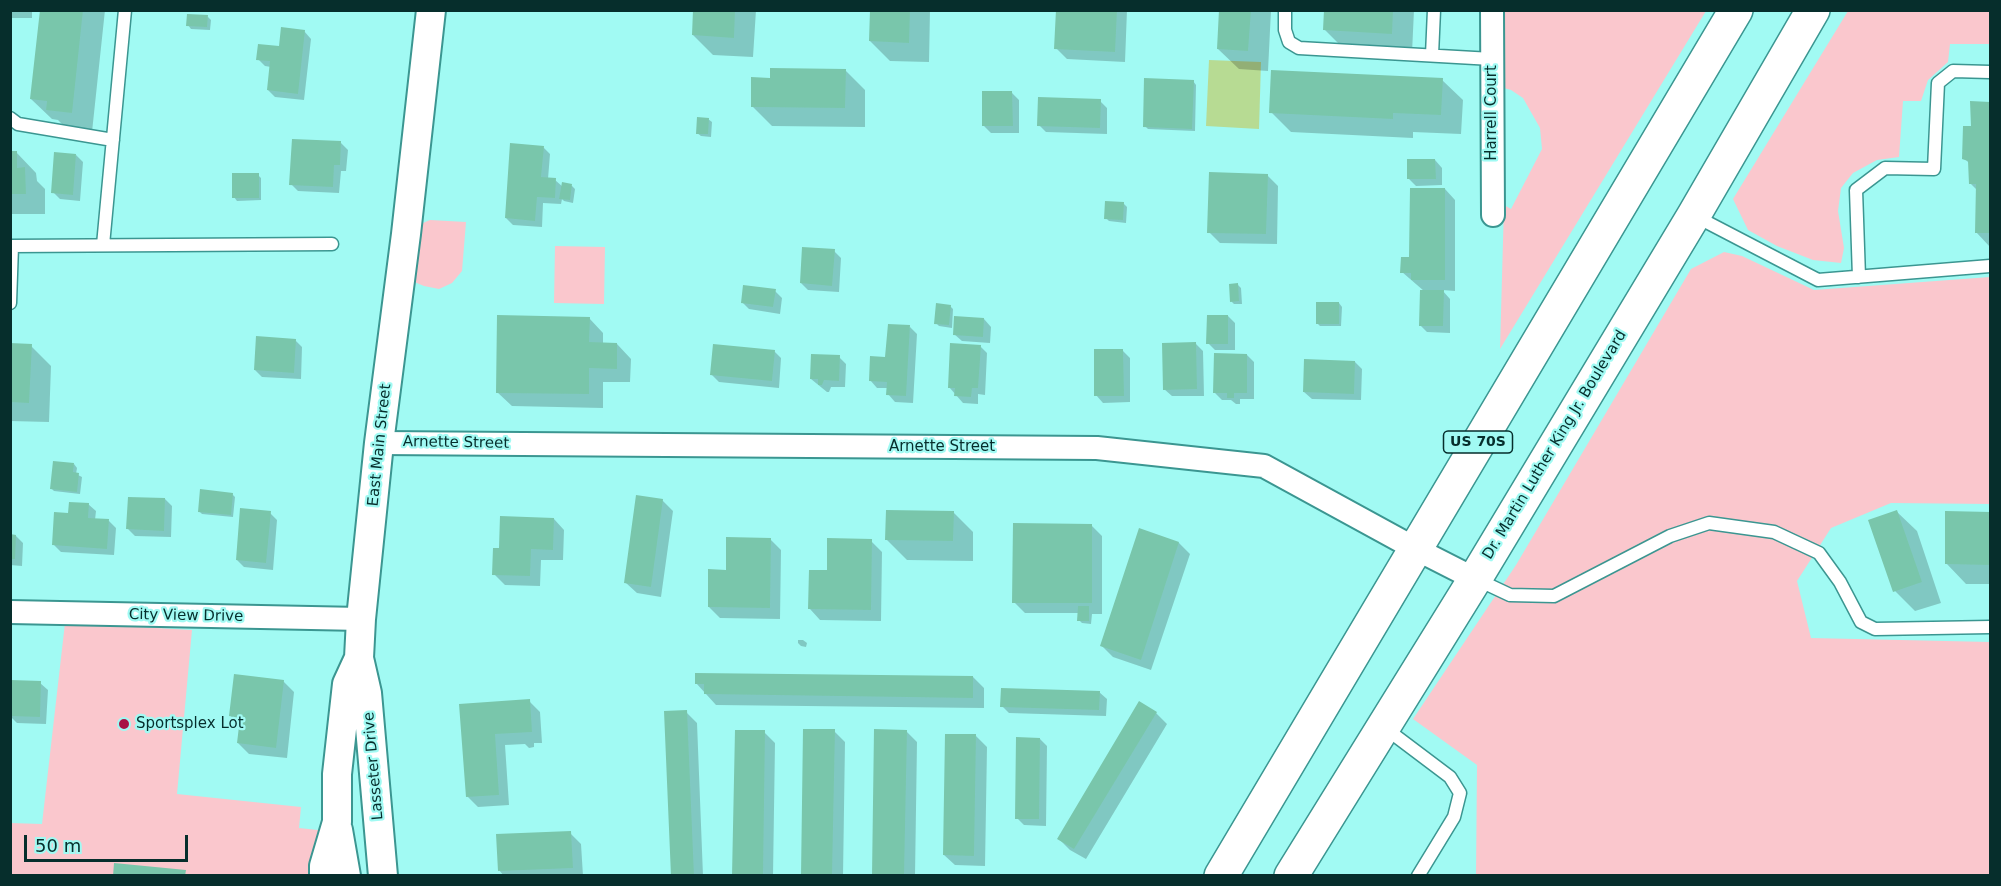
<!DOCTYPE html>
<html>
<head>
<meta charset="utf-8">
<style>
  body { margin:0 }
  #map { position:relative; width:2001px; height:886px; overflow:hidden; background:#a1faf3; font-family:"DejaVu Sans",sans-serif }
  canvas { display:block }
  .frame { position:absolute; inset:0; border:12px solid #062e2c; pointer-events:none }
  .scale { position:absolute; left:24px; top:835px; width:164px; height:27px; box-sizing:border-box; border:3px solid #062e2c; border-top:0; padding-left:8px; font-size:18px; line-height:21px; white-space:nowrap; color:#062e2c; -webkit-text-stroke:4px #a1faf3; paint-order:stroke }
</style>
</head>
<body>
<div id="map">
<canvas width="2001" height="886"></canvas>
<div class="frame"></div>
<div class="scale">50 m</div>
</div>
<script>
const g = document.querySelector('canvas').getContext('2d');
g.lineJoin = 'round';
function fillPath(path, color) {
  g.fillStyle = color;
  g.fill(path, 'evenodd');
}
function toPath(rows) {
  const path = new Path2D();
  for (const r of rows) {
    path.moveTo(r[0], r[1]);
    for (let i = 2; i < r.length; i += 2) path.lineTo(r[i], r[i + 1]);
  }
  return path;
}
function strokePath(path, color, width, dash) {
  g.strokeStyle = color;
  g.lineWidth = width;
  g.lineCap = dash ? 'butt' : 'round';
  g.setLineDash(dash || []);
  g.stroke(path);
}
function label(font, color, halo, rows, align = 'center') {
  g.font = font + ' "DejaVu Sans",sans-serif';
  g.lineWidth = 4.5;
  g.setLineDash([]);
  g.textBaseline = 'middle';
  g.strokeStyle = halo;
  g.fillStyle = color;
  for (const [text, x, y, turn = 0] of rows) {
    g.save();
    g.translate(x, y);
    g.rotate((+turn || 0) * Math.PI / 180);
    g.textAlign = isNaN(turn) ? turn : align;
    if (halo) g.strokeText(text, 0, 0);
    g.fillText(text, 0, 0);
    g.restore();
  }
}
const green = toPath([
  [1503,11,1706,11,1500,349,1504,205,1511,209,1542,149,1540,128,1523,98,1511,90,1504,88],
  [1848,11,1990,11,1990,44,1950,44,1948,62,1928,80,1921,101,1903,101,1899,157,1877,160,1853,173,1841,188,1838,211,1844,248,1841,263,1813,260,1777,246,1748,230,1733,199],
  [430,220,466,222,462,271,452,283,439,289,424,286,412,281,416,226],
  [555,246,605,247,604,304,554,303],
  [1724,252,1742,256,1814,290,1990,277,1990,504,1891,503,1831,528,1797,581,1811,638,1990,642,1990,875,1476,875,1477,765,1413,719,1516,565,1691,269],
  [65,623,192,630,177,794,301,807,299,828,318,830,313,875,11,876,10,823,42,824]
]);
const water = toPath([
  [1209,60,1261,62,1259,129,1206,126]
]);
const shadow = toPath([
  [10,10,32,10,32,18,10,18],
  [41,10,105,10,92,132,68,130,58,120,52,119,31,99],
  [695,10,756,10,753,57,713,55,693,35],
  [871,10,930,10,929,62,890,61,870,41],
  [1058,10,1127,10,1125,62,1067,59,1056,48],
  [1220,10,1271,10,1268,71,1239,69,1218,49],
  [1325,10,1414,10,1412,53,1344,49,1324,29],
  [208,17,211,20,210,30,191,29,188,25],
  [304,31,311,39,304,100,275,97,268,90,271,67,265,66,258,59,280,48],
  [845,70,865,90,865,127,772,126,752,106,771,79],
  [1442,80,1463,100,1461,134,1413,132,1413,138,1291,132,1271,112],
  [1193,81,1196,85,1195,131,1148,129,1145,126],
  [1012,93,1019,100,1019,133,991,133,984,126],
  [1100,101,1107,108,1107,134,1046,132,1039,125],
  [1971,103,1990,103,1990,247,1976,232,1977,190,1970,183,1970,164,1964,158,1972,128],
  [708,119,712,122,711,137,701,136,697,133],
  [341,143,348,150,346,171,341,171,339,193,298,191,291,184],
  [543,147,550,154,548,179,555,180,563,187,572,186,575,189,573,203,564,201,562,199,561,204,543,203,542,227,513,225,506,218],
  [16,152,36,173,37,181,45,189,45,214,10,214,10,153],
  [76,155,83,162,80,201,60,199,53,192],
  [1435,160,1442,168,1442,185,1416,186,1408,178],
  [258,175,261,178,261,200,237,201,234,197],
  [1267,175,1278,186,1277,244,1220,243,1209,232],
  [1445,189,1455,200,1455,291,1442,290,1450,299,1450,333,1427,332,1420,325,1424,291,1402,272,1411,259],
  [1123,203,1127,207,1126,223,1109,221,1106,218],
  [834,251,841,258,839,292,808,290,801,283],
  [1238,285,1241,288,1242,304,1234,304,1231,301],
  [775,291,782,298,780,314,749,309,742,302],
  [1339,303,1342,307,1341,326,1320,326,1317,323],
  [950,306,953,309,952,328,939,326,936,323],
  [1228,316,1235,323,1235,350,1215,350,1208,343],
  [589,318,603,333,603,344,617,344,631,359,630,382,603,382,603,408,512,406,497,392],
  [984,319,991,327,990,343,962,341,954,334],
  [910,327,917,334,913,403,895,402,888,394,888,388,877,388,870,380],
  [295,340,302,347,301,379,262,377,255,370],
  [1196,344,1203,351,1204,396,1172,396,1164,389],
  [10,345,31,346,51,366,49,422,10,421],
  [980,346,987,353,985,395,978,394,978,404,963,403,949,387],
  [774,351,781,358,779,388,719,382,712,375],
  [1123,351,1130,358,1130,402,1103,403,1096,395],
  [1247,355,1254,362,1254,399,1240,399,1240,404,1236,404,1231,400,1222,400,1215,393],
  [839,357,846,364,845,387,831,387,829,392,827,392,811,379],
  [1355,362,1362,369,1361,400,1312,399,1304,392],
  [74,464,77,468,76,474,82,477,80,494,54,491,51,488],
  [232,494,235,497,233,517,202,514,199,511],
  [165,499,172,506,171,537,135,536,128,529],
  [662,500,673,511,661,597,637,593,626,583],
  [88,504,96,511,95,520,109,521,116,528,114,555,61,552,54,545,69,514],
  [1896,511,1917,531,1941,603,1915,611,1895,591],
  [953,512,973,532,973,561,907,560,887,540],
  [270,513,277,520,273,570,244,567,237,560],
  [1947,513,1990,514,1990,584,1966,584,1946,563],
  [554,519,564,530,563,560,541,560,540,586,505,585,494,574,501,549],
  [1091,525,1102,536,1102,614,1092,614,1091,624,1082,623,1079,620,1079,613,1025,613,1014,602],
  [1140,530,1179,543,1190,554,1151,670,1113,657,1102,646],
  [10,536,16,536,23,543,22,566,10,565],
  [770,539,781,550,780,619,720,618,709,607,727,571],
  [871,541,882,552,881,621,820,620,810,609,828,572],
  [798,640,803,640,807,643,806,647,801,646,798,643],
  [973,677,984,688,984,708,716,705,696,683],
  [283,681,294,692,287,758,249,754,238,743,240,725,231,716],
  [40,683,48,690,46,724,17,723,10,716],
  [1099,692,1107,699,1106,716,1009,713,1002,706],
  [529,701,540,712,542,743,534,743,534,747,529,748,525,744,505,745,509,805,478,807,467,796,461,706],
  [686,712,697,723,703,876,672,876],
  [1156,713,1167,724,1086,859,1070,850,1059,839],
  [834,731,845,742,843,876,802,876],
  [906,731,917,742,915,876,873,876],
  [764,732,775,743,773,876,734,876],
  [976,736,987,747,985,866,955,865,944,855],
  [1040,739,1047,746,1046,826,1024,825,1017,818],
  [570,833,581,844,583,876,504,876,499,870]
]);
const building = toPath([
  [40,10,83,10,72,113,46,110,47,101,30,99],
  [693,10,735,10,734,38,692,35],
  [870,10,910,10,909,43,869,41],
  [1056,10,1117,10,1115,52,1054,49],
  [1219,10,1251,10,1248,51,1217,49],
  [1324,10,1393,10,1392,34,1323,30],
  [187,14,208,15,207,27,186,26],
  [281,27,305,30,298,94,267,90,270,61,256,60,258,44,279,46],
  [770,68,846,69,845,108,751,107,751,77,770,78],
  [1271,70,1443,78,1441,115,1393,113,1393,119,1269,113],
  [1144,78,1194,80,1192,129,1143,127],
  [982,91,1012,91,1013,126,982,126],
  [1038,97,1101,99,1100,128,1037,126],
  [1970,101,1990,102,1990,233,1975,233,1976,184,1969,184,1968,161,1962,159,1963,126,1971,126],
  [697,117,709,118,708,134,696,134],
  [292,139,341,141,340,165,334,165,333,187,289,185],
  [510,143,544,146,541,177,556,178,555,198,537,197,535,221,505,218],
  [10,151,17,151,17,168,25,167,26,194,10,194],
  [54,152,76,154,73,195,51,193],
  [1407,159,1435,159,1436,179,1407,179],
  [1209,172,1268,174,1266,234,1207,233],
  [232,173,259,173,259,198,232,198],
  [562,182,572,184,570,200,559,199],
  [1410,188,1445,188,1445,280,1411,280,1411,273,1400,273,1401,257,1409,257],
  [1105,201,1124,202,1123,220,1104,219],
  [802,247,835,249,832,286,800,283],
  [1238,283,1239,301,1230,302,1229,284],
  [743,285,776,289,773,307,741,303],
  [1420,290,1444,290,1443,326,1419,326],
  [1316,302,1339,302,1339,324,1316,324],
  [936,303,951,305,949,325,934,324],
  [497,315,590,317,589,342,617,343,617,369,589,368,589,394,496,393],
  [1207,315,1228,315,1228,344,1206,344],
  [954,316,984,318,983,337,953,335],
  [888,324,910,325,906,396,886,395,887,382,869,381,870,356,885,357],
  [256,336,296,339,294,373,254,370],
  [1196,342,1197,389,1163,390,1162,343],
  [10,343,32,344,29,403,10,402],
  [950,343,981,345,978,388,972,388,971,397,954,396,955,388,948,388],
  [713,344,775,350,772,381,710,375],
  [1094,349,1123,349,1124,396,1094,396],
  [1214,353,1247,354,1247,393,1234,393,1234,398,1227,398,1227,393,1213,393],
  [811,354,840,355,839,381,824,380,822,385,818,385,818,379,810,379],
  [1304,359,1355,361,1354,394,1303,392],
  [53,461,74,463,73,472,79,473,77,492,50,489],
  [200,489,233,493,231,515,198,512],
  [636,495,663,499,651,587,624,583],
  [128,497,165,498,164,531,126,529],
  [69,502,89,503,88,518,109,519,107,549,52,545,54,512,68,513],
  [240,508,271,511,266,563,236,560],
  [886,510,954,511,953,541,885,540],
  [1897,510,1922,582,1893,592,1868,520],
  [1945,511,1990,512,1990,565,1945,564],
  [500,516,554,518,553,550,531,549,530,576,492,575,493,548,499,548],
  [1013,523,1092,524,1092,603,1012,603],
  [1139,528,1179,542,1141,660,1100,646],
  [10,534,16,535,15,559,10,559],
  [726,537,771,538,770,608,708,607,708,569,726,570],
  [827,538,872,539,871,610,808,609,809,570,827,570],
  [1078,606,1089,606,1089,621,1077,621],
  [695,673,973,676,973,698,704,694,704,684,695,684],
  [234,674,284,680,276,748,237,743,240,718,229,716],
  [10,680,41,681,40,717,10,716],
  [1001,688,1100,691,1099,710,1000,707],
  [530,699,532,732,495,734,499,795,466,797,459,704],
  [1139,701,1157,712,1074,849,1057,839],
  [687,710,694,876,671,876,664,711],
  [803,729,835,729,832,876,801,876],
  [874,729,907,730,904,876,872,876],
  [735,730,765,730,763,876,732,876],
  [945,734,976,734,974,856,943,855],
  [1016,737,1040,738,1039,819,1015,819],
  [571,831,573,868,498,871,496,834],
  [114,863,186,870,185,876,113,876]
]);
const service = toPath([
  [1285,10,1285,30,1289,42,1299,48,1492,59],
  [1432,55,1434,10],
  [10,118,18,124,113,140],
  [1695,216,1818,280,1990,266],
  [103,245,125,10],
  [10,246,332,244],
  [1859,277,1856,190,1885,168,1934,169,1938,83,1953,71,1990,72],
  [10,303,12,246],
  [1476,579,1510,595,1554,596,1670,536,1709,523,1774,532,1819,553,1840,582,1861,622,1875,629,1990,627],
  [1385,728,1450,777,1460,793,1454,817,1418,876]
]);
const minor = toPath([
  [1492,10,1493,215],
  [379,443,1097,448,1264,466,1414,548,1475,579],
  [10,612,361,619]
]);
const tertiary = toPath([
  [359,658,367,693,383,876],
  [338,830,346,876],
  [324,876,324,866,337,822,337,774,347,684,359,658,361,619,379,443,406,234,431,10]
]);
const primary = toPath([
  [1221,876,1736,10],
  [1291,876,1475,579,1694,215,1813,10]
]);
const markers = [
  [124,724,6,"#a81245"]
];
const shields = [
  [1478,442,69]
];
const shieldNames = [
  ["US 70S",1478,442]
];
const streetNames = [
  ["Harrell Court",1492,113,-90],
  ["Arnette Street",456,443,1],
  ["East Main Street",380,445,-84],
  ["Dr. Martin Luther King Jr. Boulevard",1555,445,-59],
  ["Arnette Street",942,447],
  ["City View Drive",186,616,1],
  ["Lasseter Drive",374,766,-95]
];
const poiNames = [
  ["Sportsplex Lot",136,724]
];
fillPath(green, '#fac7cd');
fillPath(water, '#b7db93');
fillPath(shadow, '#0003');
fillPath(building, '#79c6ab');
strokePath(service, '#3b9691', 15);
strokePath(minor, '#3b9691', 26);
strokePath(tertiary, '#3b9691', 32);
strokePath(primary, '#3b9691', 36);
strokePath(service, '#fff', 12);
strokePath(minor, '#fff', 22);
strokePath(tertiary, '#fff', 28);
strokePath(primary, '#fff', 33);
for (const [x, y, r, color] of markers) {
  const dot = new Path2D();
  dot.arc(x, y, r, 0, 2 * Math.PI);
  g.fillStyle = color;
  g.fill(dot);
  strokePath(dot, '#a1faf3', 2);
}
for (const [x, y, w] of shields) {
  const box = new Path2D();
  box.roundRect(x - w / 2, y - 11, w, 22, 4.5);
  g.fillStyle = '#a1faf3';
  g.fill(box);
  strokePath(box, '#062e2c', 1.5);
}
label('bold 14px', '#062e2c', null, shieldNames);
label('15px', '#062e2c', '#a1faf3', streetNames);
label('15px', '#062e2c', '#a1faf3', poiNames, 'left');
</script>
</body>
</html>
